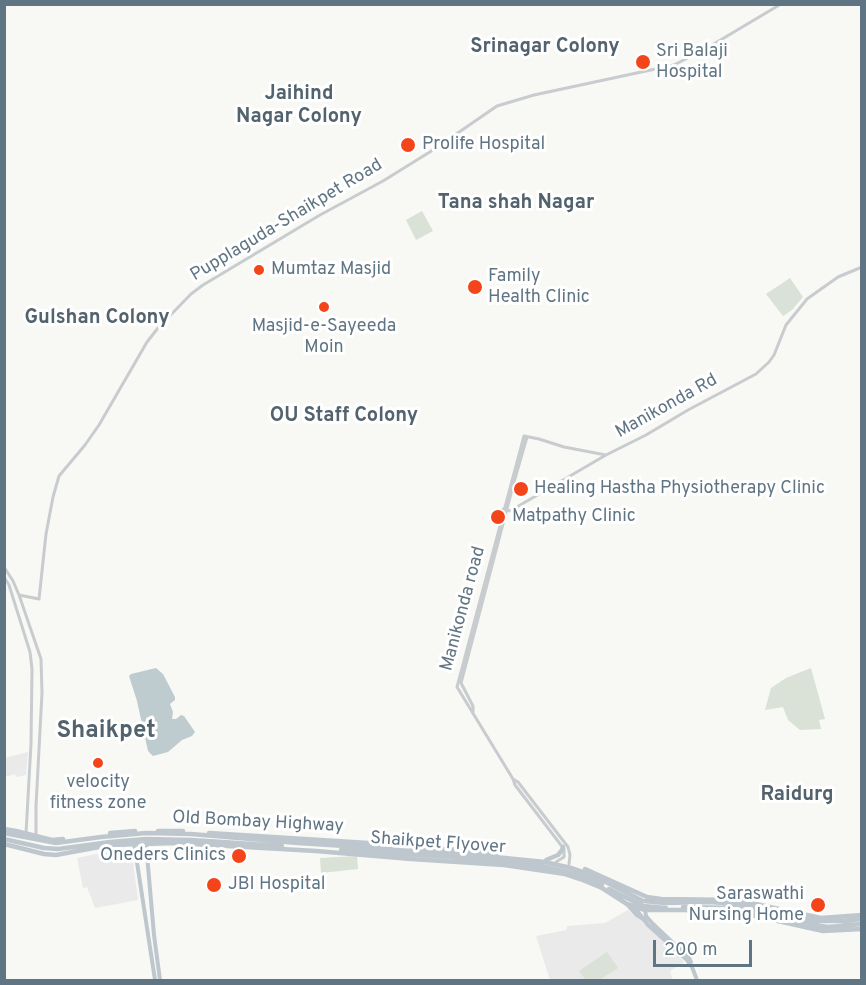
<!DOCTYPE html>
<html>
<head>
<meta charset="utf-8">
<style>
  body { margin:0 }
  #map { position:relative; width:866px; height:985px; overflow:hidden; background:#f8f8f5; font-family:Overpass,sans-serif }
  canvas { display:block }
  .frame { position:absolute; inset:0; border:6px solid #607583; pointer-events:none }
  .scale { position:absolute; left:653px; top:940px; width:99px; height:27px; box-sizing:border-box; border:3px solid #607583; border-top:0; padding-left:8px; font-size:18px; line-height:21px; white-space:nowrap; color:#607583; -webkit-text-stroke:4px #fff; paint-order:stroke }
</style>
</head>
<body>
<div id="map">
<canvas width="866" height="985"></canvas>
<div class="frame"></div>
<div class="scale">200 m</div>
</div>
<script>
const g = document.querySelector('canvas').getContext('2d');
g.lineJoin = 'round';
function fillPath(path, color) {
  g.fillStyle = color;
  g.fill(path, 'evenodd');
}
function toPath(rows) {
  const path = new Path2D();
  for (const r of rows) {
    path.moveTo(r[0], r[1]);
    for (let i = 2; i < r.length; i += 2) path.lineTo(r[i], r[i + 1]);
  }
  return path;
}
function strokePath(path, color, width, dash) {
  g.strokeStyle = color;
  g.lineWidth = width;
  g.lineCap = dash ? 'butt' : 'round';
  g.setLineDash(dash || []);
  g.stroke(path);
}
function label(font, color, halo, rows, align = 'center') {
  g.font = font + ' Overpass,sans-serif';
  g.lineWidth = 6;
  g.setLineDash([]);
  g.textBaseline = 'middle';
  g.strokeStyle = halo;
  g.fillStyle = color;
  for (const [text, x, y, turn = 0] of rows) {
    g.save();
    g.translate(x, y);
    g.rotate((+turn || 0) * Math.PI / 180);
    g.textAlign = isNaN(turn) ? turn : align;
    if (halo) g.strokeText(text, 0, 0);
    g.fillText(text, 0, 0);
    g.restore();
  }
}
const built = toPath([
  [28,752,26,775,16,777,15,774,5,777,5,758],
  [131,847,138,900,95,908,87,887,83,888,77,858],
  [628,910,666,941,684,962,670,971,673,980,550,980,536,936,566,930,567,926,605,923]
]);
const green = toPath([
  [422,211,433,231,416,240,406,220],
  [790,278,803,297,792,310,783,316,766,294],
  [811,668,825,719,819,720,821,729,800,730,788,720,783,707,765,710,771,688,786,678],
  [357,856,358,869,321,873,320,858],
  [607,952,618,968,599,980,586,980,579,971]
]);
const water = toPath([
  [156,668,163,674,175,697,175,700,170,704,173,712,172,719,176,719,181,715,184,716,195,732,192,736,182,740,168,752,153,756,148,751,137,701,129,676,131,674]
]);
const tertiary = toPath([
  [503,509,506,509,510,511,606,455,646,435,688,410,756,374,769,362,774,355,786,325,807,299,838,277,862,267],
  [4,567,13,581,19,595,41,659,42,693,36,806,36,836],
  [4,577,9,585,30,652,32,669,31,744,26,833],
  [19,595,39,599,46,534,53,497,59,476,85,445,99,425,147,342,158,328,191,294,203,285,320,215,383,181,433,150,497,106,534,95,674,65,707,48,781,4],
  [473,712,473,706,461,683,514,482,527,437],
  [513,779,518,782,568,847,570,855,569,864],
  [556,862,564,857,564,849,515,785,513,779,457,687,524,436,539,439,564,447,606,455]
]);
const secondary = toPath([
  [134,843,155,980],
  [146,843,154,935,160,980],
  [637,908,638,912,648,925,687,960,692,967,697,980],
  [645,910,646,916,652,923,689,958,691,962]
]);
const primary = toPath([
  [4,829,16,831,52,840,63,839],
  [158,831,183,831],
  [4,833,56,843,101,837,146,833,191,834,298,843,455,853,545,862,571,868,594,876,643,901,665,903,709,902,739,904,815,921,845,921,862,919],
  [110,833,135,831],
  [209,833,416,846,497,854],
  [4,839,44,848,58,849,110,842,146,839,192,840,282,846],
  [4,844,44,854,56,855,110,845,175,843,316,851,411,859,504,865,565,874,580,879,602,888,627,904,645,910,684,910,742,913,823,931,862,929],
  [341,850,452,857,541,866,576,874,592,880,602,885],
  [546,860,558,855,562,850,563,847],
  [585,869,647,897,661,899,737,900,821,918,862,915],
  [609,889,643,906,666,908],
  [628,905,637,915,643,919],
  [683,907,736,908,814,925,828,927,862,924]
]);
const markers = [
  [643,62,8,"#f4451a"],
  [408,145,8,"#f4451a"],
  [259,270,6,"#f4451a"],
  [475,287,8,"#f4451a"],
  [324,307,6,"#f4451a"],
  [521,489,8,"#f4451a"],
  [498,517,8,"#f4451a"],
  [98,763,6,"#f4451a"],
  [239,856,8,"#f4451a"],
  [214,885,8,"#f4451a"],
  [818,905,8,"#f4451a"]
];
const poiNames = [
  ["Sri Balaji",656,52],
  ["Hospital",656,73],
  ["Prolife Hospital",422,145],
  ["Mumtaz Masjid",271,270],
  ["Family",488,277],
  ["Health Clinic",488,298],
  ["Masjid-e-Sayeeda",324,327,"center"],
  ["Moin",324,348,"center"],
  ["Healing Hastha Physiotherapy Clinic",534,489],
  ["Matpathy Clinic",512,517],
  ["velocity",98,783,"center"],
  ["fitness zone",98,804,"center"],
  ["Oneders Clinics",226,856,"right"],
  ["JBI Hospital",228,885],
  ["Saraswathi",804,895,"right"],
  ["Nursing Home",804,916,"right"]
];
const streetNames = [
  ["Pupplaguda-Shaikpet Road",287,221,-31],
  ["Manikonda Rd",667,407,-29],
  ["Manikonda road",464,609,-75],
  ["Old Bombay Highway",258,823,3],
  ["Shaikpet Flyover",438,844,4]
];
const neighbourhoodNames = [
  ["Srinagar Colony",545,48],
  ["Jaihind",299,95],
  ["Nagar Colony",299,118],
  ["Tana shah Nagar",516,204],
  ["Gulshan Colony",97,319],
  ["OU Staff Colony",344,417],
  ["Raidurg",797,796]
];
const districtNames = [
  ["Shaikpet",106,732]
];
fillPath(built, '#e9eae9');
fillPath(green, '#dae1d6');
fillPath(water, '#becbcf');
strokePath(tertiary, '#c8cccf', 3);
strokePath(secondary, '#bec7cd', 4);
strokePath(primary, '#bec7cd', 4.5);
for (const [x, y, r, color] of markers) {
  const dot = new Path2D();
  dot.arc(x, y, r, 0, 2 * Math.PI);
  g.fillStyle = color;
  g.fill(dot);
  strokePath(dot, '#fff', 2);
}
label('18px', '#607583', '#fff', poiNames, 'left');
label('18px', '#607583', '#fff', streetNames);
label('bold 20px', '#53636e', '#fff', neighbourhoodNames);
label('bold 24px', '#53636e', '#fff', districtNames);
</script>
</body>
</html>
